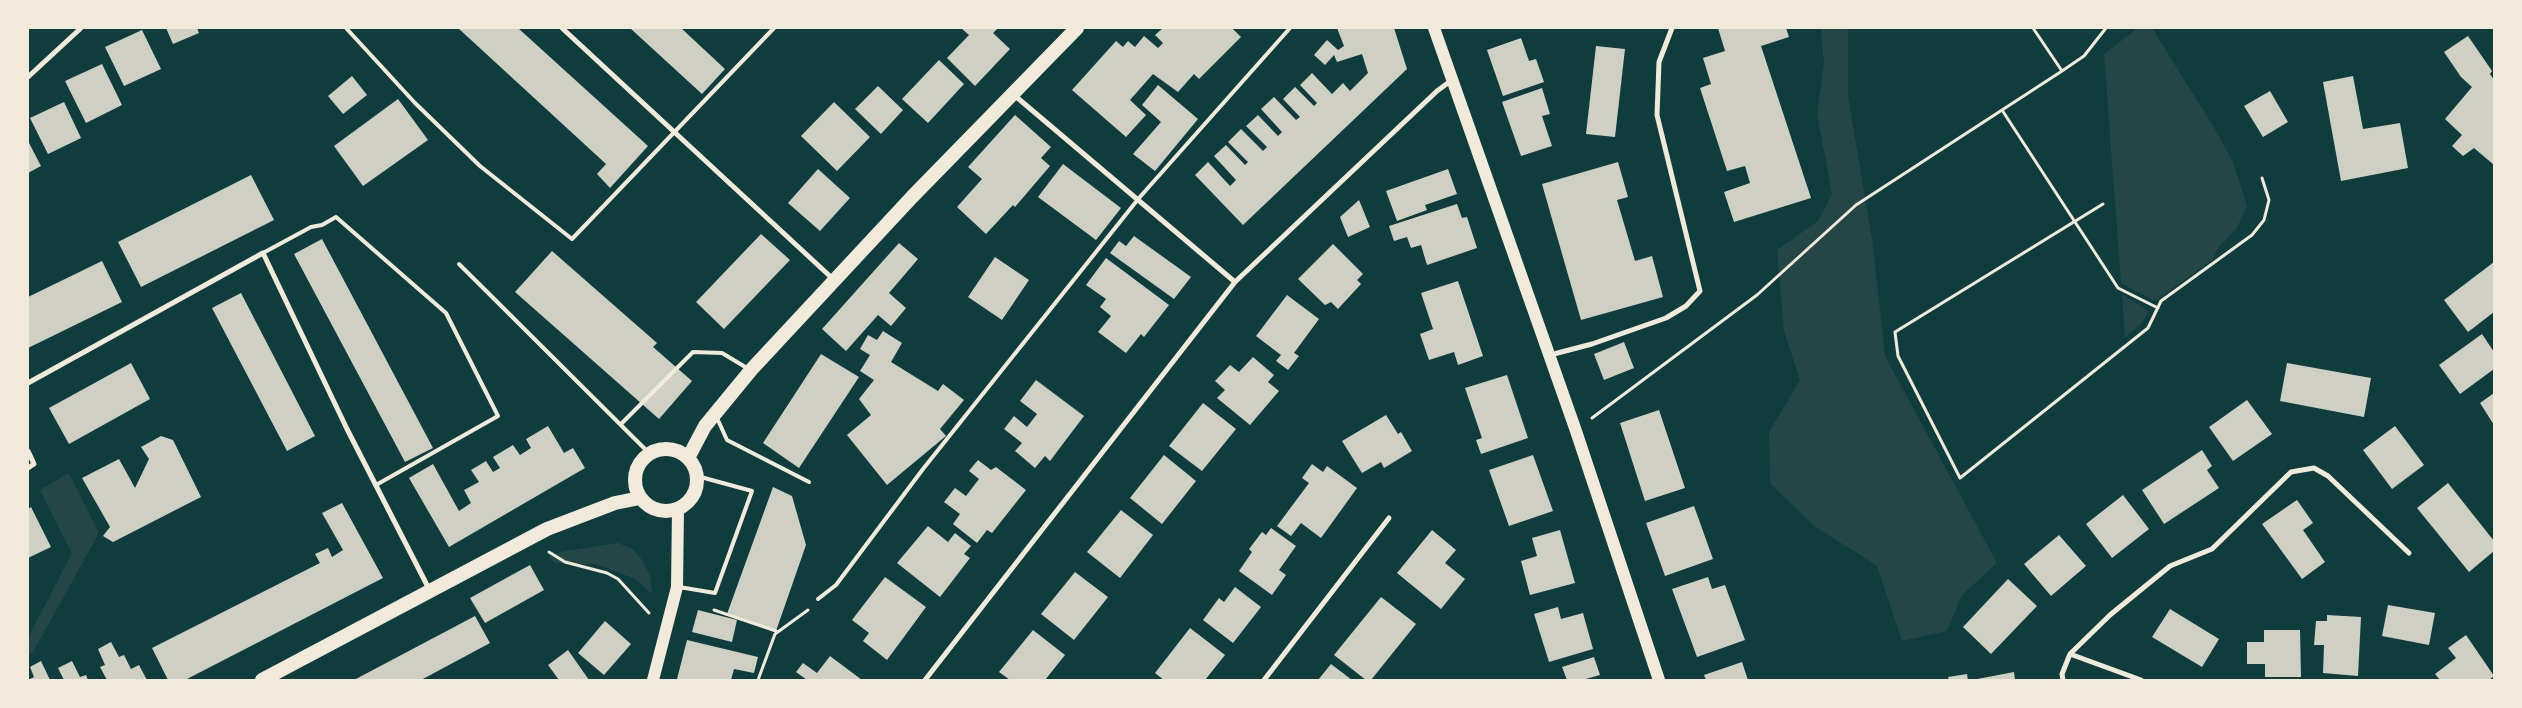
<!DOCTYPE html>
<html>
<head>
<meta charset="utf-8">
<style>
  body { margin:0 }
  #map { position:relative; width:2522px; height:708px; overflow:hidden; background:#0f3d3e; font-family:Mulish,sans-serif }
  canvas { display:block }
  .frame { position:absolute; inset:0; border:29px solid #f1e9da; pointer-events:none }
</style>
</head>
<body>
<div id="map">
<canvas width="2522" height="708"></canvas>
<div class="frame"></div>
</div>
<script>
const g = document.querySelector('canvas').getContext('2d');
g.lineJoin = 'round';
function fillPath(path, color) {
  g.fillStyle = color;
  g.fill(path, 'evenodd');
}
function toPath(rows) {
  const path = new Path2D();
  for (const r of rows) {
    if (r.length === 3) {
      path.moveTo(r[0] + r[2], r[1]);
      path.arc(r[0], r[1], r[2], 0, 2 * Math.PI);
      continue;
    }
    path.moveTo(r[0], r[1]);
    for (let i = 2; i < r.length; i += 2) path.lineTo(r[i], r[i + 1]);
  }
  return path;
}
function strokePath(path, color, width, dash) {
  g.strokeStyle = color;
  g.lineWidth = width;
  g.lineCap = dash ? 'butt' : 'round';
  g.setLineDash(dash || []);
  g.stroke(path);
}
const green = toPath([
  [1821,28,1848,28,1848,97,1872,239,1885,356,1997,563,1962,595,1947,631,1902,641,1877,566,1813,525,1770,483,1769,432,1800,380,1784,331,1777,250,1818,221,1832,194,1817,114,1824,63],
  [2138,28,2152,28,2216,131,2233,162,2247,206,2237,228,2218,248,2212,260,2155,301,2121,283,2104,54],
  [2122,294,2149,311,2141,324,2125,337],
  [69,473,99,533,32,654,28,651,28,638,72,553,40,490],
  [618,543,633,549,643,561,650,576,652,594,635,579,596,564,555,563,549,557,560,552]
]);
const building = toPath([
  [166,28,197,28,199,33,173,44],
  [458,28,518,28,648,146,610,188,597,174,606,164],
  [630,28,681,28,725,69,702,94],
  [961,28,998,28,993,33,1010,49,975,86,947,58,969,35],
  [1163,28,1232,28,1241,37,1199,79,1194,74,1178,92,1153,74,1130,100,1146,115,1126,137,1072,90,1116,41,1123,47,1128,41,1135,47,1144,36,1158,48,1163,43,1155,35],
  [1337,28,1394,28,1407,69,1243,225,1195,175,1208,162,1230,186,1236,180,1214,156,1226,145,1245,165,1248,162,1228,142,1241,129,1263,151,1267,147,1246,126,1258,115,1278,136,1282,132,1261,109,1274,97,1296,120,1300,117,1283,99,1295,87,1314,106,1317,103,1300,85,1312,73,1332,94,1343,83,1350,91,1368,73,1362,54,1337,62,1334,55,1325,65,1314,55,1327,40,1338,50,1344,46],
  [1718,28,1786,28,1789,37,1761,46,1811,198,1734,222,1724,192,1750,183,1745,166,1727,171,1700,88,1711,84,1703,58,1725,51],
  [142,30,161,69,124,86,105,47],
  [2468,36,2492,71,2490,74,2494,80,2494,165,2474,148,2463,156,2452,146,2462,135,2445,119,2472,87,2461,77,2444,52],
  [1521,38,1529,61,1536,59,1544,82,1503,96,1487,50],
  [1596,46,1625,49,1615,137,1586,134],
  [939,60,964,84,928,123,902,99],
  [102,64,122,105,86,123,65,81],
  [352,76,367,95,343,114,328,96],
  [2353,76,2363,129,2400,123,2408,168,2341,181,2323,82],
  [1158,85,1198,119,1155,171,1133,154,1161,122,1142,105],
  [878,86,903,110,881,134,855,109],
  [1542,88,1550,114,1542,116,1552,146,1521,156,1502,102],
  [2270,91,2288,122,2263,137,2244,106],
  [398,99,428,140,363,186,334,146],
  [64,102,81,138,48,154,30,118],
  [834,102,870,137,837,171,801,136],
  [1015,115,1051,147,1041,158,1050,166,1015,207,1013,205,986,234,957,207,982,179,968,167],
  [28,141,41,166,28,173],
  [1618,162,1628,197,1617,200,1635,261,1652,256,1663,297,1581,320,1542,184],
  [1063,164,1121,208,1096,240,1038,197],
  [818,169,850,198,820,231,788,203],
  [1448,169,1457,194,1425,205,1427,210,1397,221,1386,191],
  [251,175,274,220,141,287,118,242],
  [1359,200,1370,227,1348,237,1340,217],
  [1457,204,1462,218,1467,217,1477,248,1427,265,1421,245,1411,248,1407,237,1394,241,1389,226],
  [761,234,790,260,724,329,696,302],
  [1134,236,1191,277,1174,299,1110,253,1119,241,1126,246],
  [322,239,433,448,405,462,294,254],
  [899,243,918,259,889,293,906,308,891,326,878,315,846,351,822,329],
  [1333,244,1363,274,1357,280,1361,284,1338,309,1331,302,1325,305,1298,279],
  [552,251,657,343,653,347,692,381,659,419,515,292],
  [995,257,1029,280,1002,320,968,297],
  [1106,258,1169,305,1144,337,1141,334,1126,353,1098,332,1111,316,1100,307,1106,299,1086,285],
  [102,261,122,302,28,348,28,297],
  [2494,262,2494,312,2468,332,2444,300],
  [1458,281,1483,356,1458,365,1454,352,1429,360,1420,334,1433,329,1421,293],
  [241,293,315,436,287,451,212,308],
  [1287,295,1319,319,1294,353,1299,356,1288,370,1276,361,1281,355,1256,336],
  [883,331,902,343,891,362,938,391,943,384,964,400,940,429,946,436,887,485,847,435,871,415,859,399,874,380,860,371,870,355,860,349,868,335,877,340],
  [2482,334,2494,352,2494,369,2460,394,2439,365],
  [1624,342,1634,368,1604,380,1594,354],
  [821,354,859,377,799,468,763,443],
  [1253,357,1274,375,1268,382,1279,391,1250,425,1217,398,1225,390,1215,381,1230,365,1239,372],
  [131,363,150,399,69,444,49,408],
  [2287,363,2371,378,2364,417,2280,401],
  [1507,375,1528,438,1481,454,1476,440,1482,438,1465,388],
  [1036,380,1084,416,1050,461,1045,456,1035,468,1015,451,1022,443,1004,429,1014,416,1027,427,1037,414,1020,401],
  [2494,393,2494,425,2480,403],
  [2247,400,2272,434,2233,461,2209,427],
  [1203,403,1236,429,1202,471,1169,446],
  [1659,410,1685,488,1645,501,1620,423],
  [1386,415,1398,434,1401,432,1412,451,1384,468,1381,462,1362,473,1342,441],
  [548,426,564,453,573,448,585,468,449,547,409,478,433,464,459,511,471,503,464,490,479,482,471,470,486,461,493,472,500,468,493,457,513,445,520,455,531,448,526,439],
  [2395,426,2424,465,2392,489,2363,450],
  [161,436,173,440,201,497,113,542,103,536,110,527,82,478,119,459,135,488,149,459,141,447],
  [2202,450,2212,466,2207,470,2219,488,2164,524,2142,490],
  [1164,455,1196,481,1162,524,1130,498],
  [1533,455,1553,511,1509,526,1489,470],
  [978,460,991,470,996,467,1026,490,992,533,987,530,977,543,953,524,960,514,944,502,955,488,966,496,979,479,969,471],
  [1312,464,1323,472,1327,466,1357,488,1321,538,1301,523,1291,536,1277,526,1309,483,1302,478],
  [2448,483,2494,541,2494,551,2469,572,2417,508],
  [773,487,792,496,806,545,776,631,727,614],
  [2123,495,2149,529,2112,558,2086,524],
  [2297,500,2313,523,2303,530,2325,562,2302,579,2262,524],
  [342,503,383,578,185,680,168,680,152,648,320,563,315,554,328,548,332,557,343,550,322,513],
  [1694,506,1713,559,1665,576,1646,523],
  [31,507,51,547,28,558,28,509],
  [1121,510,1153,535,1120,578,1087,552],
  [928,526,948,542,955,533,971,546,964,554,970,558,940,597,897,563],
  [1271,528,1296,546,1279,570,1286,575,1272,595,1239,571,1252,552,1249,549,1262,532,1266,535],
  [1432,530,1456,550,1445,563,1465,579,1441,609,1397,573],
  [1560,530,1575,583,1530,595,1521,561,1537,556,1532,538],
  [2059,535,2086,566,2051,596,2024,564],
  [530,565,544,590,485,623,470,598],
  [1075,572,1108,597,1074,640,1041,614],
  [885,577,926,607,887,660,863,641,869,633,852,620],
  [1708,577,1712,589,1725,585,1745,640,1697,657,1672,589],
  [2008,579,2037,606,1991,654,1963,627],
  [1235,587,1261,607,1233,643,1203,620,1219,598,1224,602],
  [1381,597,1416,624,1371,680,1366,680,1334,655],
  [2388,605,2435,613,2429,645,2382,636],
  [1558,607,1561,619,1583,613,1593,649,1549,662,1534,614],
  [2170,609,2219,639,2202,667,2152,637],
  [698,610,737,620,732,642,692,632],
  [2327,615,2361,617,2358,676,2323,673,2324,645,2314,645,2316,621,2327,621],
  [475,616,490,643,421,680,354,680],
  [605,621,631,644,604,675,578,653],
  [1190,628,1225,655,1205,680,1164,680,1155,673],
  [1033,630,1065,655,1045,680,1010,680,999,672],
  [2264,630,2300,630,2301,677,2265,677,2265,664,2247,664,2247,642,2264,642],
  [2466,635,2494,676,2489,680,2440,680,2435,674,2456,658,2448,648],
  [687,640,758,657,754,673,734,669,731,680,677,679],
  [111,642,119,657,124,655,131,669,139,665,147,680,107,680,100,667,105,665,98,649],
  [568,650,589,680,559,680,548,665],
  [830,656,862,680,807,680,796,672,803,663,817,673],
  [1594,657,1600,675,1582,680,1567,680,1562,667],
  [41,661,50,680,28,680,34,677,30,667],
  [72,661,80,677,86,675,88,680,64,680,58,668],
  [1742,662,1748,680,1706,680,1704,675],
  [1331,664,1352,680,1318,680],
  [2014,672,2015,680,1972,680],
  [1967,674,1968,680,1949,680,1948,677]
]);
const path = toPath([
  [2033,28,2062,71],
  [2002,110,2118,288,2158,308],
  [2103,204,1895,332,1898,356,1960,478,2148,328,2161,301,2252,235,2264,220,2269,200,2262,178],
  [1592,418,1757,295,1856,205,2062,71,2084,56,2106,28],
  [549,552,565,562,607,573,618,579,649,613],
  [714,610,776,631],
  [758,680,775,634,808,610]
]);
const service = toPath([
  [346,28,415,103,480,166,572,239,774,28],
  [263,253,311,227,322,225,336,217,446,313,498,416,376,485],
  [459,264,650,454],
  [717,418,727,440,809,482],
  [621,424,693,352,722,353,747,368],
  [679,587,715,593,752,491,697,476],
  [818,599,836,585,923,469,1139,198,1290,28]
]);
const minor = toPath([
  [562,28,833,279],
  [28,77,81,28],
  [1014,95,1235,282],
  [1550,355,1592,344,1666,318,1686,306,1700,291,1657,115,1659,62,1672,28],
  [28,383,263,253,347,429,429,589],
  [28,451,34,464,28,468],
  [2070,654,2141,680],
  [925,680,1235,282,1437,91,1452,80],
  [1264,680,1389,518],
  [2063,680,2062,674,2070,654,2110,615,2170,566,2212,549,2291,472,2314,468,2328,476,2409,553]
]);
const primary = toPath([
  [1434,28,1576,431,1659,680],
  [653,680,677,587,678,509]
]);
const trunk = toPath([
  [666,480,31],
  [688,458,705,426,751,370,912,197,1077,28],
  [262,680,547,529,615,503,640,498]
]);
fillPath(green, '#244646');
fillPath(building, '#cfcfc3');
strokePath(path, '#f1e9da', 3);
strokePath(service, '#f1e9da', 4);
strokePath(minor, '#f1e9da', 5);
strokePath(primary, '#f1e9da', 12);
strokePath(trunk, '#f1e9da', 14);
</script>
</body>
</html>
